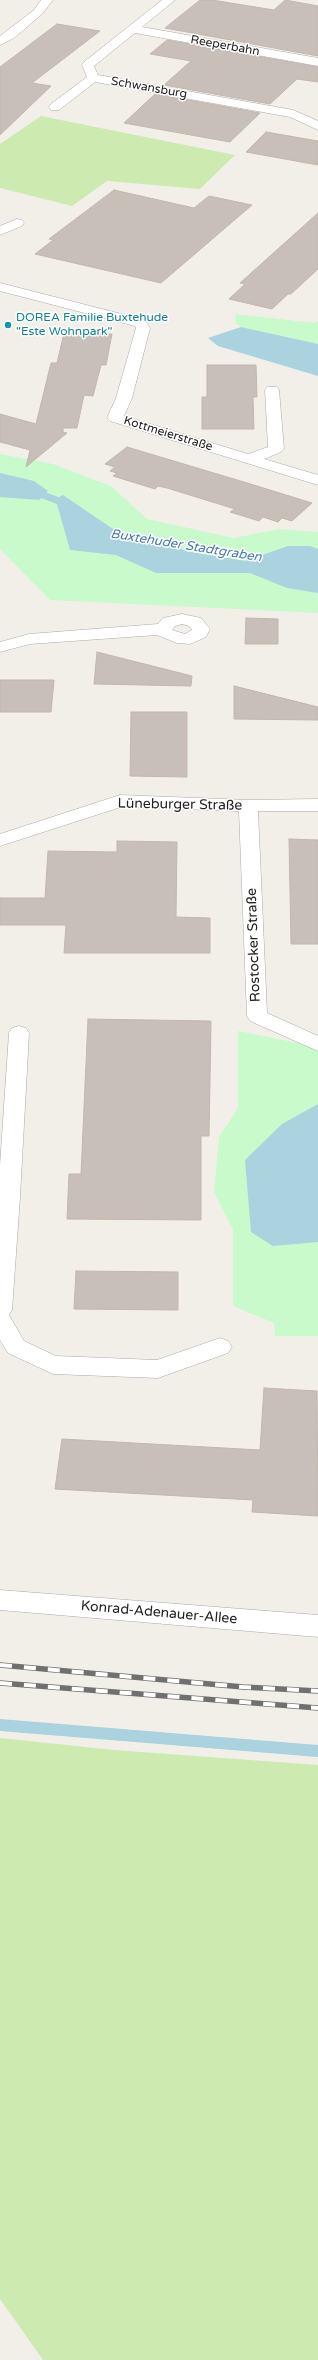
<!DOCTYPE html>
<html>
<head>
<meta charset="utf-8">
<style>
  body { margin:0 }
  canvas { display:block; background:#f2efe9 }
</style>
</head>
<body>
<canvas width="318" height="2360"></canvas>
<script>
const g = document.querySelector('canvas').getContext('2d');
g.lineJoin = 'round';
function fillPath(path, color) {
  g.fillStyle = color;
  g.fill(path, 'evenodd');
}
function toPath(rows) {
  const path = new Path2D();
  for (const r of rows) {
    path.moveTo(r[0], r[1]);
    for (let i = 2; i < r.length; i += 2) path.lineTo(r[i], r[i + 1]);
  }
  return path;
}
function strokePath(path, color, width, dash) {
  g.strokeStyle = color;
  g.lineWidth = width;
  g.lineCap = dash ? 'butt' : 'round';
  g.setLineDash(dash || []);
  g.stroke(path);
}
function label(font, color, halo, rows, align = 'center') {
  g.font = font + ' "Varela Round",sans-serif';
  g.lineWidth = 3;
  g.setLineDash([]);
  g.textBaseline = 'middle';
  g.strokeStyle = halo;
  g.fillStyle = color;
  for (const [text, x, y, turn = 0] of rows) {
    g.save();
    g.translate(x, y);
    g.rotate((+turn || 0) * Math.PI / 180);
    g.textAlign = isNaN(turn) ? turn : align;
    if (halo) g.strokeText(text, 0, 0);
    g.fillText(text, 0, 0);
    g.restore();
  }
}
const grass = toPath([
  [41,116,235,155,200,189,107,181,72,206,0,188,0,144],
  [0,1738,114,1750,318,1765,318,2360,43,2360,0,2299]
]);
const park = toPath([
  [235,314,315,323,318,321,318,344,241,327,236,324],
  [0,454,53,464,111,486,147,519,234,538,279,529,318,532,318,613,50,600,0,549],
  [238,1031,318,1047,318,1336,275,1336,274,1323,233,1306,233,1230,214,1192,219,1137,238,1108]
]);
const water = toPath([
  [241,327,318,344,318,376,218,346,208,338],
  [0,473,34,481,48,491,39,500,0,497],
  [63,495,110,527,139,541,170,543,185,551,245,561,288,546,310,546,318,549,318,593,287,588,250,573,156,573,116,555,70,550,57,504,52,501],
  [318,1104,318,1242,273,1246,251,1232,245,1160,282,1124]
]);
const streamFar1 = toPath([
  [32,491,67,504]
]);
const stream = toPath([
  [0,1725,318,1751]
]);
const building = toPath([
  [200,0,212,0,274,10,285,0,318,6,318,56,165,28,200,0],
  [57,24,100,31,32,83,51,86,0,135,0,67,57,24],
  [167,40,318,67,318,82,297,79,270,104,164,85,191,61,150,54,167,40],
  [155,94,260,113,230,142,124,123,155,94],
  [266,132,318,141,318,165,246,152,266,132],
  [114,190,194,208,209,196,252,205,161,283,35,254,53,240,49,239,114,190],
  [318,213,318,269,291,294,288,294,272,309,229,299,245,284,240,283,318,213],
  [64,333,112,334,106,365,101,365,93,396,84,395,77,428,63,428,63,432,67,433,26,467,30,450,0,442,0,414,36,424,51,363,57,363,64,333],
  [207,365,256,365,257,397,253,397,254,429,202,429,202,397,207,397,207,365],
  [127,447,244,482,312,503,292,521,282,518,278,522,263,517,259,521,230,512,235,509,167,488,158,486,155,489,113,476,117,473,110,471,115,467,105,464,127,447],
  [246,618,278,619,278,644,245,644,246,618],
  [97,652,192,676,191,686,94,684,97,652],
  [0,680,54,680,51,712,0,712,0,680],
  [234,686,318,707,318,720,234,719,234,686],
  [131,712,187,712,187,777,130,776,131,712],
  [289,839,318,840,318,944,291,944,289,839],
  [117,841,177,842,176,917,210,918,210,953,64,953,66,925,0,925,0,898,45,898,48,851,117,852,117,841],
  [88,1019,211,1021,209,1136,201,1136,201,1220,67,1219,69,1174,81,1174,88,1019],
  [76,1271,178,1272,178,1310,74,1309,76,1271],
  [264,1388,317,1391,318,1516,252,1512,253,1500,55,1489,62,1439,260,1450,264,1388]
]);
const minor = toPath([
  [41,0,53,0,42,14,14,38,0,45,0,36,34,10,41,0],
  [162,0,175,0,142,27,318,58,318,66,135,33,94,66,98,75,293,110,318,121,318,130,290,117,95,82,59,110,51,110,49,107,51,104,87,77,82,65,84,62,162,0],
  [17,219,22,220,24,223,22,226,0,235,0,226,17,219],
  [0,283,145,320,150,328,132,398,124,416,248,454,268,447,265,390,267,387,277,387,279,390,284,449,281,452,264,459,318,475,318,485,110,421,107,418,116,398,136,328,135,326,0,291,0,283],
  [182,614,201,618,210,629,206,637,190,644,177,643,157,635,30,644,0,652,0,642,29,634,158,624,163,618,182,614],
  [182,624,189,626,192,630,185,634,172,630,175,626,182,624],
  [120,795,248,800,318,799,318,811,258,811,267,1013,318,1036,318,1051,250,1021,247,1016,239,811,121,807,0,846,0,834,120,795],
  [19,1026,26,1028,29,1033,20,1197,12,1310,9,1315,24,1341,56,1356,157,1360,220,1338,228,1341,232,1347,228,1353,158,1378,53,1374,8,1353,0,1340,0,1165,9,1033,12,1028,19,1026],
  [0,1590,318,1615,318,1637,0,1610,0,1590]
]);
const rail = toPath([
  [0,1665,243,1687,318,1691],
  [0,1683,318,1708]
]);
const markers = [
  [8,325,4,"#0f9aa8"]
];
const farStreetnames = [
  ["Reeperbahn",225,46,10],
  ["Schwansburg",149,88,10],
  ["Kottmeierstraße",168,434,17]
];
const farCulturenames = [
  ["DOREA Familie Buxtehude",16,318],
  ["\"Este Wohnpark\"",16,332]
];
const farWaternames = [
  ["Buxtehuder Stadtgraben",186,546,9]
];
const streetNames = [
  ["Lüneburger Straße",180,805,1],
  ["Rostocker Straße",254,945,-92],
  ["Konrad-Adenauer-Allee",159,1613,5]
];
fillPath(grass, '#cdebb0');
fillPath(park, '#c8facc');
fillPath(water, '#aad3df');
strokePath(streamFar1, '#aad3df', 7);
strokePath(stream, '#aad3df', 12);
fillPath(building, '#c7bfb8');
strokePath(building, '#c4b6ab', 1);
strokePath(minor, '#a9a9a9', 1);
fillPath(minor, '#fff');
strokePath(rail, '#707070', 5.5);
strokePath(rail, '#fff', 4, [12]);
for (const [x, y, r, color] of markers) {
  const dot = new Path2D();
  dot.arc(x, y, r, 0, 2 * Math.PI);
  g.fillStyle = color;
  g.fill(dot);
  strokePath(dot, '#fff', 1.5);
}
label('12px', '#222', '#fff', farStreetnames);
label('12px', '#0d838f', '#fff', farCulturenames, 'left');
label('italic 13px', '#4a7aab', '#fff', farWaternames);
label('14px', '#222', '#fff', streetNames);
</script>
</body>
</html>
